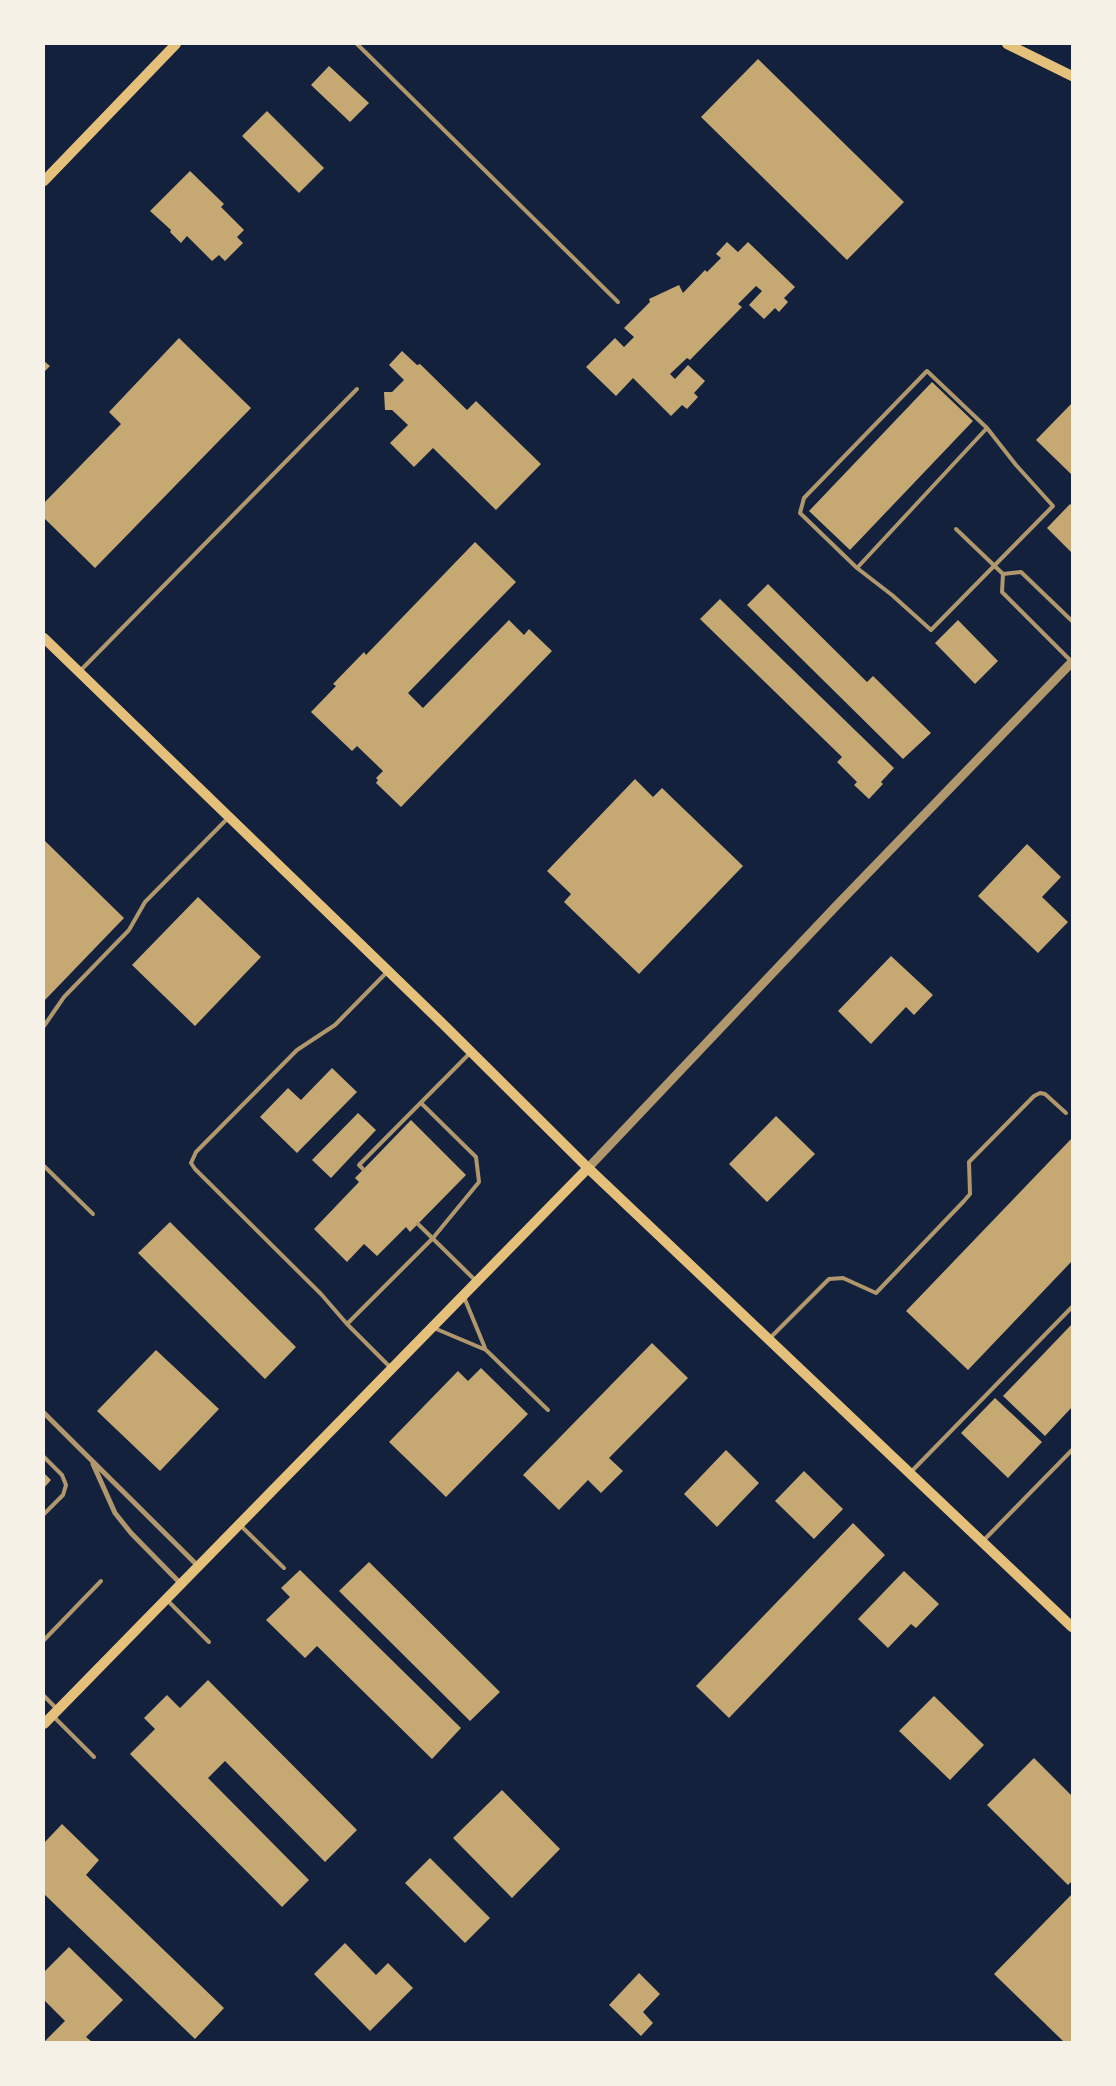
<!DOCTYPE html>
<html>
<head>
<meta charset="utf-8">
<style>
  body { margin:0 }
  #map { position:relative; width:1116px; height:2086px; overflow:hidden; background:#14213d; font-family:"Nunito Sans",sans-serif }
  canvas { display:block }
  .frame { position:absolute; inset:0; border:45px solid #f6f1e7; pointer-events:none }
</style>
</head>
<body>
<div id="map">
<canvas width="1116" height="2086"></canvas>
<div class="frame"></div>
</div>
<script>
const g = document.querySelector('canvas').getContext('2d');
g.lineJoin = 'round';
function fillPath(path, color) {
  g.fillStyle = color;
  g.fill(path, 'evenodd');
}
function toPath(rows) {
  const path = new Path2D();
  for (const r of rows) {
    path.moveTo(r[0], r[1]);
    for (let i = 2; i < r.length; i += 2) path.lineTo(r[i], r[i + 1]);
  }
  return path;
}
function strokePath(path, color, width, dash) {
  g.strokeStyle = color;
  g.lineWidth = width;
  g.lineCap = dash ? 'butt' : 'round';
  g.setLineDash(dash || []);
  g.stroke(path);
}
const building = toPath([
  [758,59,904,202,847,260,701,117],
  [329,66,369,103,350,122,311,85],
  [267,111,324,168,299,193,242,136],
  [190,171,224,204,221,207,244,230,237,237,243,243,225,261,219,255,212,261,187,236,181,243,170,232,171,230,150,211],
  [727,242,738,252,748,242,795,287,784,298,788,302,779,312,775,308,764,319,749,305,762,291,756,286,738,304,742,307,690,360,687,358,670,374,675,379,688,365,705,381,694,393,698,397,687,409,682,405,671,416,633,378,616,396,586,367,615,338,624,347,634,337,624,328,650,302,649,299,679,285,683,293,705,270,707,272,721,258,716,254],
  [179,338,251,408,95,568,44,518,44,503,121,424,109,412],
  [402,351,417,365,420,364,467,410,476,401,541,464,496,510,433,448,414,467,390,443,408,425,392,410,385,410,384,392,392,392,404,380,389,365],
  [44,361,50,366,44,372],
  [932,382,973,421,850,550,809,511],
  [1072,403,1072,475,1036,440],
  [1070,504,1072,506,1072,553,1047,528],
  [475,542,516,582,408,693,423,708,509,620,524,635,529,629,552,651,401,807,376,783,378,780,376,778,383,771,357,746,352,751,311,712,336,686,333,684,364,652,366,655],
  [768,584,867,682,873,676,931,733,903,759,747,605],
  [720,599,894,768,881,782,883,784,869,799,854,785,857,782,837,762,842,757,700,619],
  [958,620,998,661,975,684,935,643],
  [635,779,653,797,662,788,743,866,639,974,564,902,571,894,547,871],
  [44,840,124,918,44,1001],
  [1027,844,1061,877,1042,897,1068,922,1038,953,978,896],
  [198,897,261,957,195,1026,132,965],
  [891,956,933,995,914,1015,906,1007,871,1044,838,1011],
  [332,1068,357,1092,297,1153,260,1117,288,1088,301,1100],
  [358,1113,376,1130,331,1178,312,1160],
  [776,1116,815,1154,767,1202,729,1164],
  [411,1120,466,1175,410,1232,406,1227,377,1256,364,1244,347,1262,314,1229,359,1182,355,1178],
  [1072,1138,1072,1261,968,1370,906,1311],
  [170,1222,296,1347,265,1379,138,1253],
  [1072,1324,1072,1407,1045,1436,1003,1396],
  [652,1343,688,1378,609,1458,623,1471,601,1493,588,1480,559,1510,523,1475],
  [156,1350,219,1409,160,1471,97,1411],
  [481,1368,528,1414,446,1497,389,1442,458,1371,468,1381],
  [995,1398,1042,1442,1008,1478,961,1433],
  [726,1450,759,1483,717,1527,684,1494],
  [804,1471,843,1509,814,1539,775,1501],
  [44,1473,51,1480,44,1488],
  [853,1523,885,1555,729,1718,696,1686],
  [369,1562,500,1692,470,1721,339,1591],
  [300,1570,461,1728,432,1759,317,1646,305,1658,266,1620,290,1597,281,1588],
  [904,1571,939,1604,916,1628,911,1624,888,1648,858,1619],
  [208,1680,357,1830,325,1862,225,1761,208,1778,309,1880,282,1907,130,1754,155,1729,144,1718,167,1695,180,1708],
  [934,1696,984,1745,950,1780,899,1731],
  [1034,1758,1072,1796,1072,1881,1068,1885,987,1805],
  [502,1790,560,1849,512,1898,453,1838],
  [62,1824,99,1860,86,1875,224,2008,195,2039,44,1894,44,1843],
  [430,1858,490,1918,465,1943,405,1883],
  [1072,1894,1072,2042,1064,2042,994,1974],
  [345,1943,376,1975,388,1963,413,1988,370,2031,314,1974],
  [69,1947,123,2000,86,2037,92,2042,44,2042,65,2021,44,2000,44,1972],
  [639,1973,660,1994,643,2012,653,2023,641,2036,609,2005]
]);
const service = toPath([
  [357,44,618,302],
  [987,428,1016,465,1053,506,931,630,892,595,857,568,987,428],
  [956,529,1003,574,1002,592,1072,662],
  [857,568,800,513,804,498,927,371,987,428],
  [1003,574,1021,572,1072,621],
  [80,671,357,389],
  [388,971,335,1025,297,1050,196,1152,191,1163,195,1169,321,1294,347,1324,391,1368],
  [44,1026,64,997,129,930,145,902,229,817],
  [44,1166,93,1214],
  [363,1169,359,1165,471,1052],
  [418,1224,475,1280],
  [464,1297,485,1348],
  [347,1324,433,1238,479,1182,476,1157,421,1103],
  [434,1328,486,1350,548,1410],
  [769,1339,829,1279,843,1278,876,1293,964,1201,970,1194,969,1162,1034,1096,1040,1093,1045,1094,1066,1113],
  [44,1457,62,1475,66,1485,63,1495,44,1514],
  [910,1473,1072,1307],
  [241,1526,284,1568],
  [982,1542,1072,1450],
  [168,1601,209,1642],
  [44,1640,101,1581],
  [44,1696,58,1710],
  [54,1717,94,1757]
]);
const minor = toPath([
  [44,1413,198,1566],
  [93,1464,115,1513,131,1533,181,1584]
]);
const tertiary = toPath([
  [588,1168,838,904,1072,662]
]);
const secondary = toPath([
  [1007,44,1072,76],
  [44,181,176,44],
  [44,638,442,1023,588,1168,1072,1627],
  [44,1724,588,1168]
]);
fillPath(building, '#c6a872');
strokePath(service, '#b1986c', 4);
strokePath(minor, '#b1986c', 5);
strokePath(tertiary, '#b1986c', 9);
strokePath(secondary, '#e5c07b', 10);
</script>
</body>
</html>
